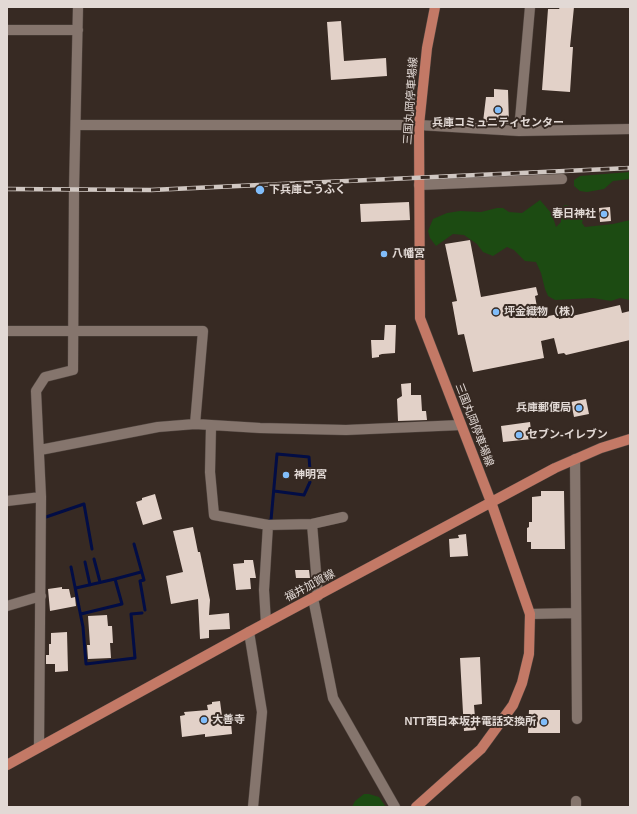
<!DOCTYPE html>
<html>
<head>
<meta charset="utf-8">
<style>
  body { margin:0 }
  #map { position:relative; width:637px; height:814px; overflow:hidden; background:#372a23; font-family:Arial,sans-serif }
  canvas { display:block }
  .frame { position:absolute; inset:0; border:8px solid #e2d9d5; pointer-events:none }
</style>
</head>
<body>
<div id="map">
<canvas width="637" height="814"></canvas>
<div class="frame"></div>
</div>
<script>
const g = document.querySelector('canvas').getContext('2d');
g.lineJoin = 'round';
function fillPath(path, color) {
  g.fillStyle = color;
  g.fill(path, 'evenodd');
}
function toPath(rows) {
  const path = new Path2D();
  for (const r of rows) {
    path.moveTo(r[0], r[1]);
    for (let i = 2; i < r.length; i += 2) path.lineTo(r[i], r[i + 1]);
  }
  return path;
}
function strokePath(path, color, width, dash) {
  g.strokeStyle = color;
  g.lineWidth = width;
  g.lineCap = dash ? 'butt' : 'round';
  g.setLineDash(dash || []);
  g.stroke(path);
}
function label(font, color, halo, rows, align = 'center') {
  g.font = font + ' Arial,"Noto Sans JP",sans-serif';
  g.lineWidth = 4;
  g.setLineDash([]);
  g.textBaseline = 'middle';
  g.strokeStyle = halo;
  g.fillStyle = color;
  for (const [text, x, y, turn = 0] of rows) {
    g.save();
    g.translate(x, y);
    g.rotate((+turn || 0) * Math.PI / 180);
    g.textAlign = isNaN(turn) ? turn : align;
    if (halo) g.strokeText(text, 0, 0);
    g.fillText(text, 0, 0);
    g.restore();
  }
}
const green = toPath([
  [630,172,630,179,613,181,604,189,587,192,580,191,574,186,574,180,580,176],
  [540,200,552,214,556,227,561,222,561,208,565,205,574,207,578,211,583,219,582,223,585,227,613,224,630,220,630,300,620,298,611,301,593,298,555,300,548,296,545,289,541,273,536,262,525,261,514,250,507,247,493,256,483,252,477,244,464,235,453,234,436,246,430,238,428,231,433,219,447,213,460,211,481,212,497,208,503,208,509,212,522,213],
  [364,794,369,794,379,797,386,807,352,807,355,801]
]);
const stream = toPath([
  [274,491,304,495,310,482],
  [46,517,84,504,92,549],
  [269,521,271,520,277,454,309,457,310,470],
  [134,544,144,580,140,581,145,610],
  [94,559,100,582],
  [85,562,90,585],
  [71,567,83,627,86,664,135,658,131,614,142,613],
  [115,579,141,572],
  [76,588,115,579,122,604,81,614]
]);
const building = toPath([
  [560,7,574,7,570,47,573,47,570,92,542,90,548,9,559,9],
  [341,21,344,61,386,58,387,76,331,80,327,22],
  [494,89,508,90,509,124,483,122,486,97,494,97],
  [409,202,410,220,361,222,360,204],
  [610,207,611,221,600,222,599,208],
  [470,240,481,297,536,287,538,295,535,296,539,318,558,314,559,319,620,305,622,313,630,311,630,340,566,355,564,353,558,354,554,338,541,341,544,358,473,372,464,334,458,335,452,302,457,301,445,244],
  [385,325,396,325,395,353,382,354,379,355,379,357,372,358,371,340,384,340],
  [411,383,411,395,421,395,422,411,426,411,427,420,398,421,397,399,402,396,401,384],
  [586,399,589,414,574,417,571,402],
  [530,422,532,439,503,442,501,426],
  [541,491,564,491,565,549,531,549,531,542,527,542,527,528,529,527,529,522,532,522,532,497,541,496],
  [155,494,162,519,143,525,136,502,142,500,142,498],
  [193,527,198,552,200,552,210,600,209,615,229,613,230,629,209,630,209,638,200,639,198,599,171,604,166,576,183,572,173,531],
  [466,534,468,556,450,557,449,539,459,538,458,535],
  [244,560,253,560,256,578,250,578,251,589,236,590,233,564,244,563],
  [295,570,309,570,310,578,296,578],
  [62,587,62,589,69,589,71,598,75,597,76,606,50,611,48,589],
  [107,615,108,626,112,626,113,643,110,643,111,658,88,659,87,645,90,645,88,616],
  [67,632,68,671,55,672,55,664,46,664,46,655,49,655,49,644,51,644,51,633],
  [480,657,482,704,474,705,476,730,464,731,460,658],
  [220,701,223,724,231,723,232,734,205,737,205,734,182,737,180,716,185,715,184,712,208,710,207,705,212,704,212,702],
  [529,710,560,710,560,733,528,733]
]);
const minor = toPath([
  [7,30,78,30],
  [76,125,419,125,519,131,630,129],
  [519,131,530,7],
  [419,185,562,179],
  [7,331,203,331,195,424],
  [211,426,210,472,214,515,268,525,312,524,343,517],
  [40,450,158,427,195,424,260,428,346,430,461,425],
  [575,459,577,719],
  [7,501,41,497],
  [312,524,318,596],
  [313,598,333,698,395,807],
  [7,606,41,596],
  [530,614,576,613],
  [266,623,264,590,268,525],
  [249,632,262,712,253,807],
  [39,747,41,497,36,391,45,377,73,370,74,190,78,7],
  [576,807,576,801]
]);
const major = toPath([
  [7,765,249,632,555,468,601,448,630,439],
  [416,807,481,749,513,705,522,683,529,654,530,614,491,502,420,318,419,125,427,48,435,7]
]);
const rail = toPath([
  [7,189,151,190,630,168]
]);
const markers = [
  [498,110,4,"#81bdfa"],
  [260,190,5,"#81bdfa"],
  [604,214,4,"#81bdfa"],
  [384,254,4,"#81bdfa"],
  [496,312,4,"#81bdfa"],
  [579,408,4,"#81bdfa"],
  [519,435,4,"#81bdfa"],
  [286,475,4,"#81bdfa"],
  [204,720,4,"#81bdfa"],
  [544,722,4,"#81bdfa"]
];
const streetNames = [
  ["三国丸岡停車場線",411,101,-86],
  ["三国丸岡停車場線",474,425,69],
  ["福井加賀線",310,586,-28]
];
const poiNames = [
  ["兵庫コミュニティセンター",498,123,"center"],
  ["下兵庫こうふく",269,190],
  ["春日神社",596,214,"right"],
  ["八幡宮",392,254],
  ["坪金織物（株）",504,312],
  ["兵庫郵便局",571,408,"right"],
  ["セブン-イレブン",527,435],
  ["神明宮",294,475],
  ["大善寺",212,720],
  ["NTT西日本坂井電話交換所",536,722,"right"]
];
fillPath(green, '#1c4b12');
strokePath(stream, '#020d45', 3);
fillPath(building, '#e2d1c8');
strokePath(minor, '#514640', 11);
strokePath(major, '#514640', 11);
strokePath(minor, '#85756d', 10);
strokePath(major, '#c37966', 10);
strokePath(rail, '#d0c7c2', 4.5);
strokePath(rail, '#372a23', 3, [9]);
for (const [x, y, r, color] of markers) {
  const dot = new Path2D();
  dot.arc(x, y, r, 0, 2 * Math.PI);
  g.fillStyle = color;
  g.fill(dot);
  strokePath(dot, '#372a23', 1.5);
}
label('11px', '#e2d9d5', '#372a23', streetNames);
label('bold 11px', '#e2d9d5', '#372a23', poiNames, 'left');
</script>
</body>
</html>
